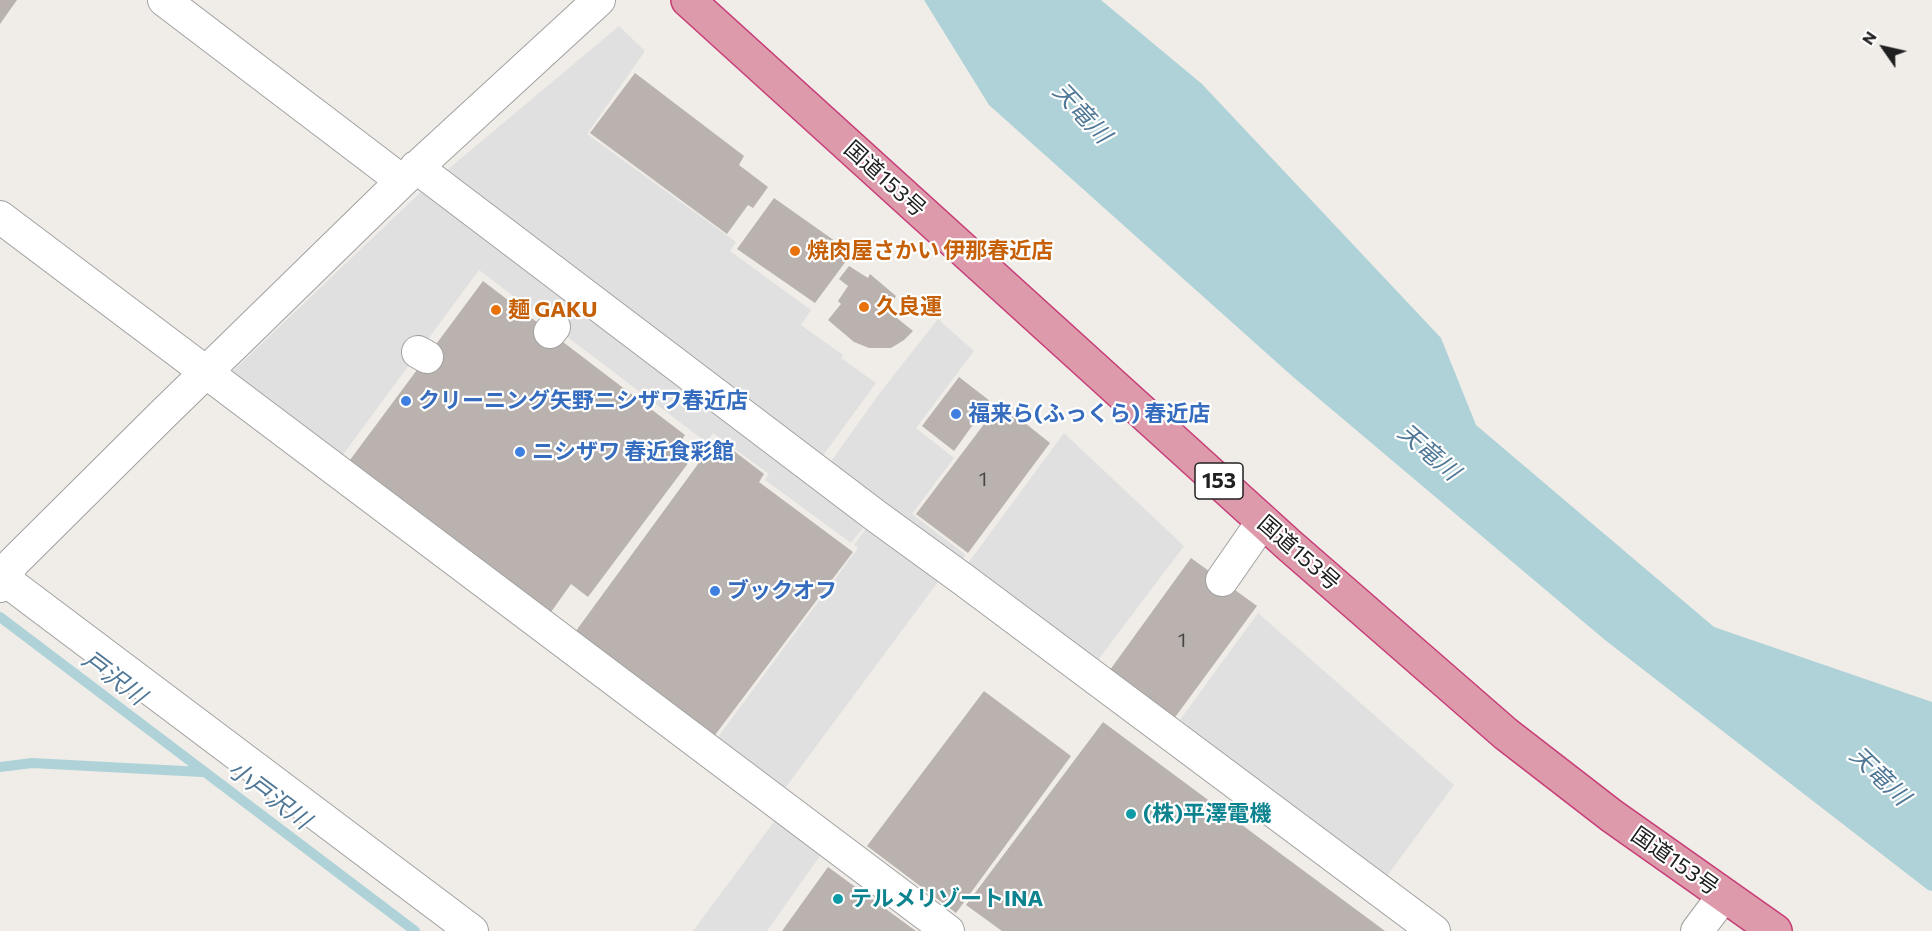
<!DOCTYPE html>
<html>
<head>
<meta charset="utf-8">
<style>
  body { margin:0 }
  #map { position:relative; width:1932px; height:931px; overflow:hidden; background:#f0ede8; font-family:Commissioner,sans-serif }
  canvas { display:block }
  .north { position:absolute; left:1854px; top:18px; width:60px; height:60px; -webkit-text-stroke:4px #fff; paint-order:stroke; rotate:304deg; font-size:16px; font-weight:700; line-height:24px; text-align:center; color:#202020 }
  .north::after { content:''; display:block; margin:auto; width:21px; height:27px; background:#202020; clip-path:polygon(50% 0,100% 100%,50% 72%,0 100%) }
</style>
</head>
<body>
<div id="map">
<canvas width="1932" height="931"></canvas>
<div class="north">N</div>
</div>
<script>
const g = document.querySelector('canvas').getContext('2d');
g.lineJoin = 'round';
function fillPath(path, color) {
  g.fillStyle = color;
  g.fill(path, 'evenodd');
}
function toPath(rows) {
  const path = new Path2D();
  for (const r of rows) {
    path.moveTo(r[0], r[1]);
    for (let i = 2; i < r.length; i += 2) path.lineTo(r[i], r[i + 1]);
  }
  return path;
}
function strokePath(path, color, width, dash) {
  g.strokeStyle = color;
  g.lineWidth = width;
  g.lineCap = dash ? 'butt' : 'round';
  g.setLineDash(dash || []);
  g.stroke(path);
}
function label(font, color, halo, rows, align = 'center') {
  g.font = font + ' Commissioner,"Noto Sans JP",sans-serif';
  g.lineWidth = 4.5;
  g.setLineDash([]);
  g.textBaseline = 'middle';
  g.strokeStyle = halo;
  g.fillStyle = color;
  for (const [text, x, y, turn = 0] of rows) {
    g.save();
    g.translate(x, y);
    g.rotate((+turn || 0) * Math.PI / 180);
    g.textAlign = isNaN(turn) ? turn : align;
    if (halo) g.strokeText(text, 0, 0);
    g.fillText(text, 0, 0);
    g.restore();
  }
}
const parking = toPath([
  [619,26,645,51,587,134,736,242,730,251,811,310,801,325,843,355,841,358,876,383,819,461,446,171],
  [425,188,868,521,851,543,765,480,769,474,713,433,706,442,479,270,342,456,232,372],
  [938,319,974,351,916,428,954,458,912,514,966,555,957,565,827,467,879,394],
  [1064,433,1184,546,1095,664,966,566],
  [871,522,943,575,783,791,715,741,858,548,854,545],
  [1258,613,1454,785,1384,880,1177,724],
  [776,819,822,853,767,931,693,931]
]);
const water = toPath([
  [924,0,1101,0,1202,84,1441,338,1476,425,1714,627,1932,702,1932,891,1928,890,1605,640,1292,376,989,105]
]);
const stream = toPath([
  [0,617,415,931],
  [0,767,32,763,202,772]
]);
const building = toPath([
  [0,0,17,0,0,24],
  [635,73,744,156,739,165,768,187,753,208,748,205,727,234,590,133],
  [774,198,852,253,815,303,737,249],
  [849,266,868,278,870,274,896,296,887,310,913,331,904,340,891,348,869,348,854,342,828,320,841,304,838,301,848,286,839,279],
  [483,281,685,435,678,446,692,458,588,597,571,584,551,612,350,460],
  [959,377,990,401,954,451,922,426],
  [1000,403,1050,443,968,553,916,514],
  [717,438,764,474,759,482,853,552,712,739,573,635],
  [1191,558,1257,606,1173,720,1107,674],
  [984,691,1071,756,956,913,867,846],
  [1103,722,1385,931,1002,931,966,905],
  [828,867,916,931,782,931]
]);
const minor = toPath([
  [164,0,402,181],
  [416,167,876,516,964,580,1434,931],
  [0,217,948,931],
  [550,332,554,327],
  [418,352,427,357],
  [0,576,472,931],
  [1222,580,1263,521],
  [0,586,13,563,160,417,402,181,599,0],
  [1697,931,1724,895]
]);
const highway = toPath([
  [688,0,1289,545,1506,734,1612,816,1775,931]
]);
const markers = [
  [795,251,6,"#e8710a"],
  [864,307,6,"#e8710a"],
  [496,310,6,"#e8710a"],
  [406,401,6,"#3f7fe0"],
  [956,414,6,"#3f7fe0"],
  [520,452,6,"#3f7fe0"],
  [715,591,6,"#3f7fe0"],
  [1131,814,6,"#0f9aa8"],
  [838,899,6,"#0f9aa8"]
];
const numberNames = [
  ["1",983,479],
  ["1",1182,640]
];
const shields = [
  [1219,481,48]
];
const shieldNames = [
  ["153",1219,481]
];
const streetNames = [
  ["国道153号",885,179,42],
  ["国道153号",1299,553,41],
  ["国道153号",1675,861,35]
];
const foodNames = [
  ["焼肉屋さかい 伊那春近店",807,251],
  ["久良運",876,307],
  ["麺 GAKU",508,310]
];
const shopNames = [
  ["クリーニング矢野ニシザワ春近店",418,401],
  ["福来ら(ふっくら) 春近店",968,414],
  ["ニシザワ 春近食彩館",532,452],
  ["ブックオフ",727,591]
];
const cultureNames = [
  ["(株)平澤電機",1143,814],
  ["テルメリゾートINA",850,899]
];
const waterNames = [
  ["天竜川",1082,113,47],
  ["天竜川",1429,452,41],
  ["戸沢川",114,678,37],
  ["天竜川",1880,776,44],
  ["小戸沢川",269,795,37]
];
fillPath(parking, '#e0e0e0');
fillPath(water, '#aed2d8');
strokePath(stream, '#aed2d8', 10);
fillPath(building, '#b9b2ae');
strokePath(minor, '#a1a1a1', 34);
strokePath(highway, '#c73c76', 36);
strokePath(minor, '#fff', 32);
strokePath(highway, '#dd9aab', 33);
for (const [x, y, r, color] of markers) {
  const dot = new Path2D();
  dot.arc(x, y, r, 0, 2 * Math.PI);
  g.fillStyle = color;
  g.fill(dot);
  strokePath(dot, '#fff', 2);
}
label('20px', '#464444', null, numberNames);
for (const [x, y, w] of shields) {
  const box = new Path2D();
  box.roundRect(x - w / 2, y - 18, w, 36, 4.5);
  g.fillStyle = '#fff';
  g.fill(box);
  strokePath(box, '#202020', 1.5);
}
label('bold 21px', '#202020', null, shieldNames);
label('22px', '#202020', '#fff', streetNames);
label('bold 22px', '#c56008', '#fff', foodNames, 'left');
label('bold 22px', '#366cbe', '#fff', shopNames, 'left');
label('bold 22px', '#0d838f', '#fff', cultureNames, 'left');
label('italic 24px', '#507896', '#fff', waterNames);
</script>
</body>
</html>
